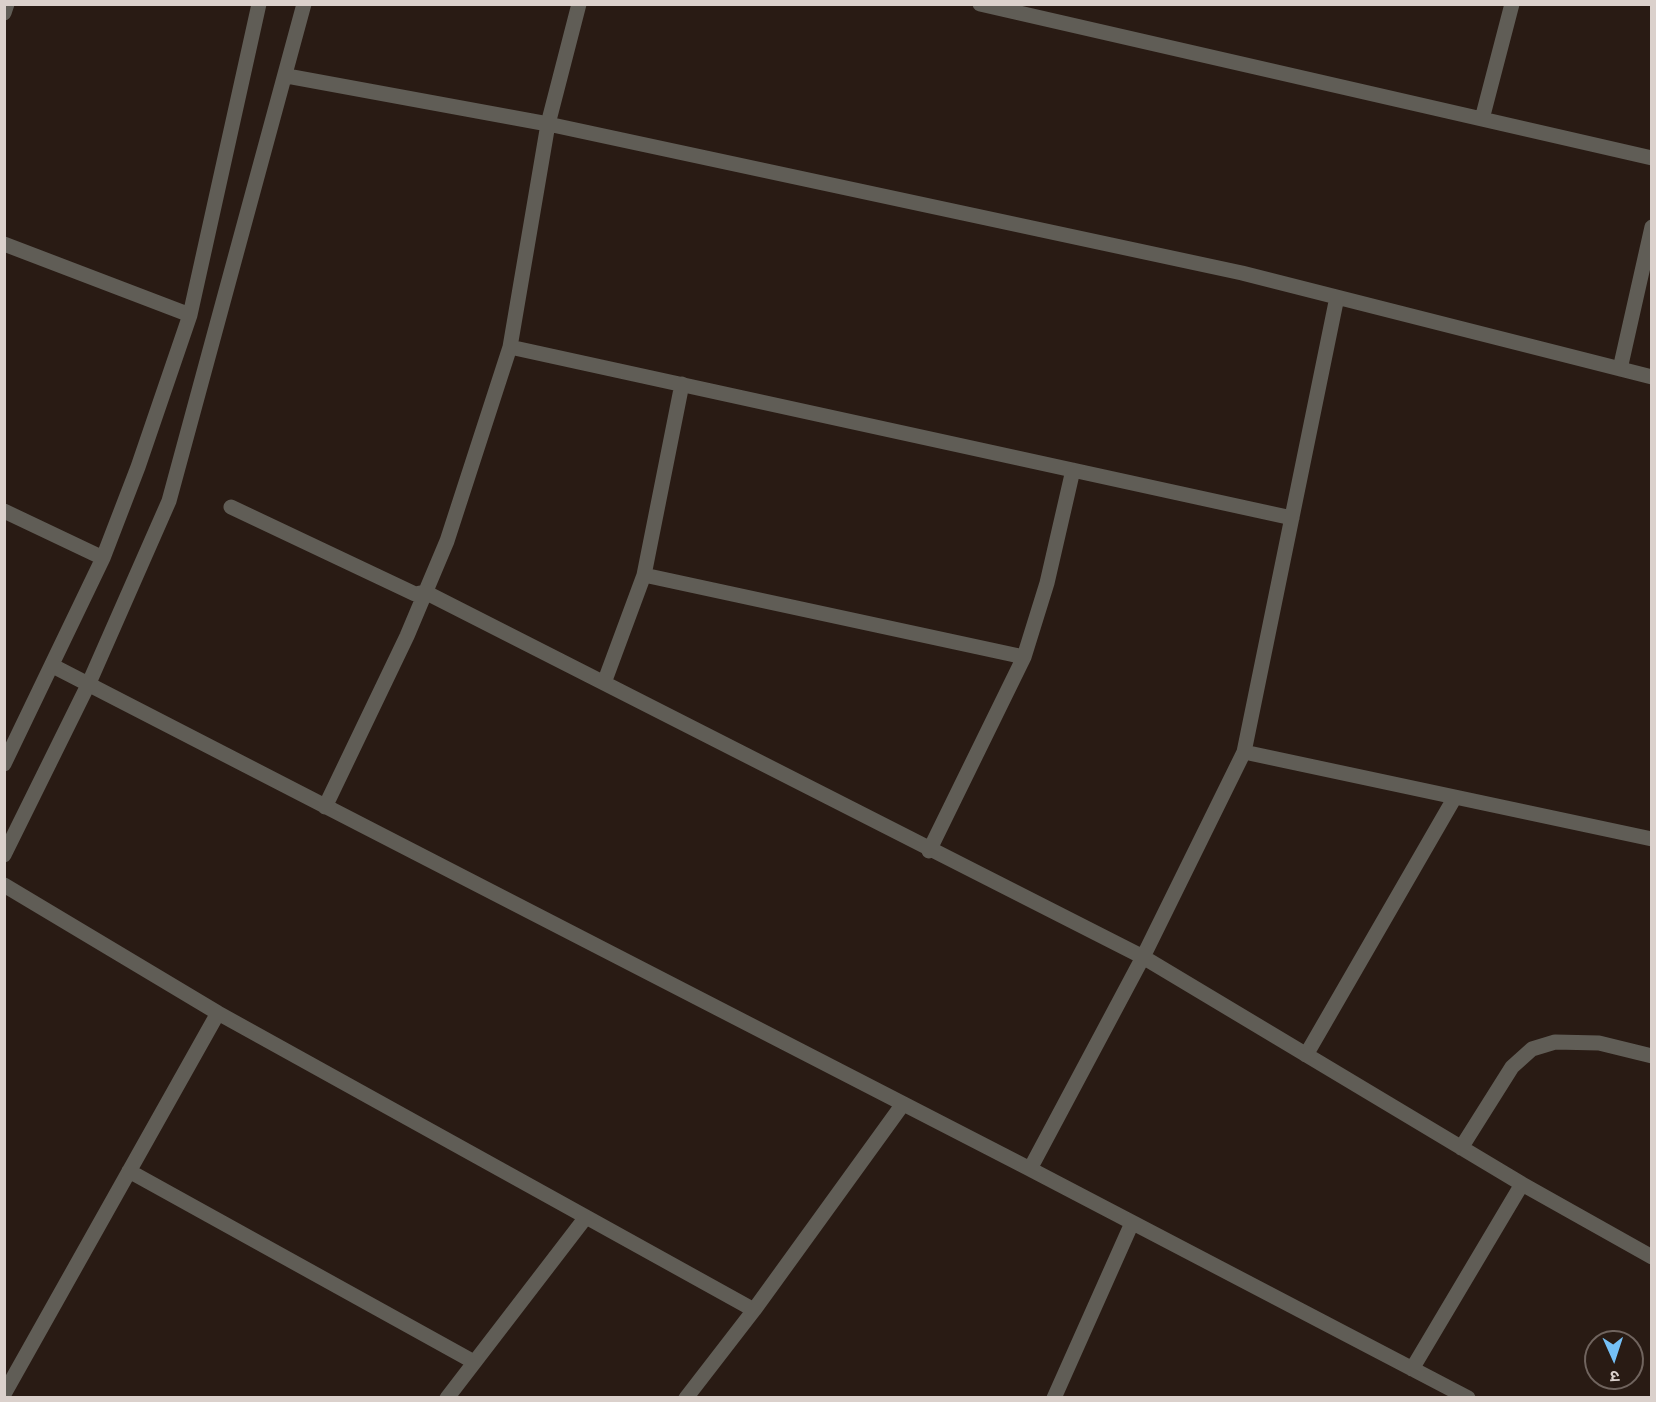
<!DOCTYPE html>
<html>
<head>
<meta charset="utf-8">
<style>
  body { margin:0 }
  #map { position:relative; width:1656px; height:1402px; overflow:hidden; background:#291b14; font-family:Karla,"Noto Sans Devanagari",sans-serif }
  canvas { display:block }
  .frame { position:absolute; inset:0; border:6px solid #dbd1cc; pointer-events:none }
  .north { position:absolute; left:1584px; top:1330px; width:60px; height:60px; box-sizing:border-box; background:#291b14; border:2px solid #70645e; border-radius:50%; rotate:177deg; font-size:16px; font-weight:700; line-height:24px; text-align:center; color:#dbd1cc }
  .north::after { content:''; display:block; margin:auto; width:21px; height:27px; background:#75c0f6; clip-path:polygon(50% 0,100% 100%,50% 72%,0 100%) }
</style>
</head>
<body>
<div id="map">
<canvas width="1656" height="1402"></canvas>
<div class="frame"></div>
<div class="north">उ</div>
</div>
<script>
const g = document.querySelector('canvas').getContext('2d');
g.lineJoin = 'round';
function toPath(rows) {
  const path = new Path2D();
  for (const r of rows) {
    path.moveTo(r[0], r[1]);
    for (let i = 2; i < r.length; i += 2) path.lineTo(r[i], r[i + 1]);
  }
  return path;
}
function strokePath(path, color, width, dash) {
  g.strokeStyle = color;
  g.lineWidth = width;
  g.lineCap = dash ? 'butt' : 'round';
  g.setLineDash(dash || []);
  g.stroke(path);
}
const minor = toPath([
  [980,4,1652,158],
  [4,13,7,4],
  [287,76,548,124,1242,273,1652,377],
  [1482,119,1512,4],
  [4,244,190,315],
  [510,347,1292,518],
  [1620,369,1652,227],
  [231,507,415,594,425,592,1143,957,1522,1184,1652,1257],
  [4,511,103,558],
  [644,575,1024,657],
  [53,666,1030,1169],
  [604,683,644,575,682,384],
  [1244,752,1337,297],
  [4,764,103,558,138,467,190,315,259,4],
  [325,807,407,636,447,541,510,347,548,124,579,4],
  [929,851,1024,657,1047,583,1073,470],
  [4,855,89,683,169,501,304,4],
  [4,885,218,1013,754,1310],
  [1306,1055,1455,797],
  [1461,1148,1512,1067,1532,1049,1555,1042,1599,1043,1652,1056],
  [129,1171,474,1362],
  [1412,1369,1522,1184],
  [4,1394,218,1013],
  [447,1398,586,1217],
  [686,1398,754,1310,903,1104],
  [1054,1398,1132,1223],
  [1468,1398,1030,1169,1143,957,1244,752,1652,839]
]);
strokePath(minor, '#605d56', 15);
</script>
</body>
</html>
